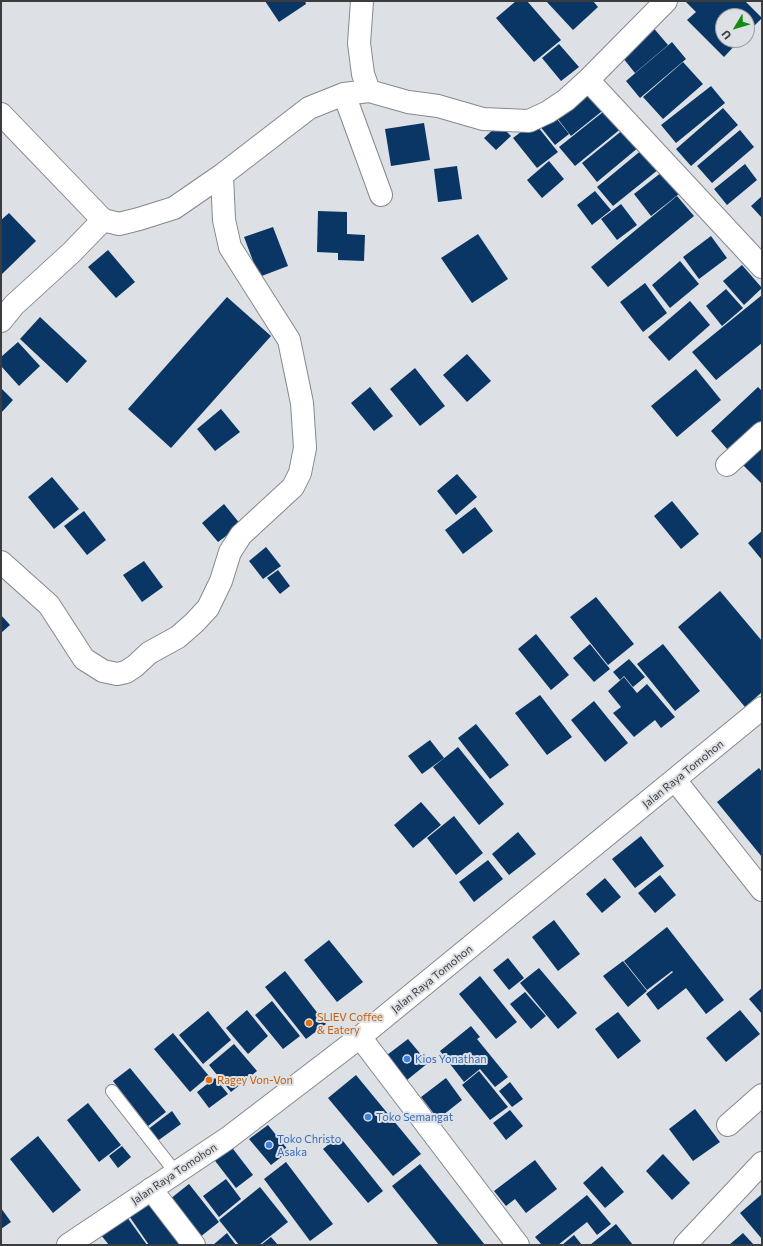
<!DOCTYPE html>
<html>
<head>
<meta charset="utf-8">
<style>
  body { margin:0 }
  #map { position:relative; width:763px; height:1246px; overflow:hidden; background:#dde0e4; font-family:Commissioner,sans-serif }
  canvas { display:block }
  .frame { position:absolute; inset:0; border:2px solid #3b3c3e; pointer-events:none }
  .north { position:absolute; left:715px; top:8px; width:40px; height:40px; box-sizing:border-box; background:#dde0e4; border:1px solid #9c9ea2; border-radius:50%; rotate:232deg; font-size:11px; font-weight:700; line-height:16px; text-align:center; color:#3b3c3e }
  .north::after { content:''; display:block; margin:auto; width:14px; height:18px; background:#148c14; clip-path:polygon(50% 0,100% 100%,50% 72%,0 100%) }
</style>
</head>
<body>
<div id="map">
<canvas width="763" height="1246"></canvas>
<div class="frame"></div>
<div class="north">U</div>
</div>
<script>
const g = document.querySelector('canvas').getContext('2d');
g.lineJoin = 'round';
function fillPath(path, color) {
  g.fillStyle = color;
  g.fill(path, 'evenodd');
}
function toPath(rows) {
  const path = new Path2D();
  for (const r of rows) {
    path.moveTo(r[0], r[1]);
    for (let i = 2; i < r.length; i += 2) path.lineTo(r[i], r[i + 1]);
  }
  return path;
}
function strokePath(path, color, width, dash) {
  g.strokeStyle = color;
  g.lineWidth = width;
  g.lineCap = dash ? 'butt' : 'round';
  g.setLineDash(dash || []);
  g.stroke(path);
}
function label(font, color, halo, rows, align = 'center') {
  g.font = font + ' Commissioner,sans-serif';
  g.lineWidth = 4;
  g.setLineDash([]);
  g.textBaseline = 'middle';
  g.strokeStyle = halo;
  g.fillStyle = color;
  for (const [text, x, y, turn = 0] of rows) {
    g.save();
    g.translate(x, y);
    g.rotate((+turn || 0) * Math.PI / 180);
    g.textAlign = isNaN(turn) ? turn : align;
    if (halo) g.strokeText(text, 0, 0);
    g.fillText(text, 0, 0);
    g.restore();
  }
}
const building = toPath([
  [265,1,305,1,306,4,279,22],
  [516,1,527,1,561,40,534,62,496,18],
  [546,1,593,1,598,7,573,30],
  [685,1,745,1,762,18,747,33,747,16,723,16,723,40,740,40,724,57,687,20,696,12],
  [651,25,668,45,635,73,619,53],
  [672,42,686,59,640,98,626,81],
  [559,44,579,67,561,81,542,58],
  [683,62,703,84,663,119,643,97],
  [589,86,606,108,571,136,554,114],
  [711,86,725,103,676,143,661,125],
  [608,108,623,127,575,166,559,147],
  [723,108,738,125,691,166,676,149],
  [553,114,569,134,555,145,539,125],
  [534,122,558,152,537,168,513,138],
  [424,123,430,160,391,166,385,129],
  [499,124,511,136,496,150,484,138],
  [624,129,639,147,597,182,582,163],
  [740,130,754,147,712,183,697,166],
  [643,149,659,169,613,206,597,187],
  [549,161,564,179,542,198,527,180],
  [745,164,757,180,727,205,714,189],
  [457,166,462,199,438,202,434,169],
  [662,172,679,194,651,216,634,194],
  [595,191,611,210,592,225,577,205],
  [677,196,694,216,608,287,591,267],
  [762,196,762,218,751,206],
  [621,204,637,225,617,240,601,219],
  [318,211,347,212,347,234,365,235,364,261,338,260,338,253,317,252],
  [9,213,36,241,1,275,1,220],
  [273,227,288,266,259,277,244,237],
  [478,234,508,279,472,303,441,258],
  [711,236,727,258,699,279,683,257],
  [108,250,135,282,116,298,88,267],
  [680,261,699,284,670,308,652,285],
  [742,265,762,288,744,305,723,281],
  [645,283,667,313,643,332,620,302],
  [726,289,743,308,722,326,706,306],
  [762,295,762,343,716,380,692,352],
  [227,297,271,336,171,448,128,409],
  [690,301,710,325,669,361,648,337],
  [40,317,87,361,67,383,20,339],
  [18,342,40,366,19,386,1,366,1,357],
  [467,354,491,381,467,402,443,375],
  [415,368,445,406,420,426,390,389],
  [696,369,721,400,677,437,651,406],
  [370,387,393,416,374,431,351,403],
  [758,387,762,391,762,420,728,450,711,431],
  [1,388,13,400,1,413],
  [221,409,240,432,215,451,197,429],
  [762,445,762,484,743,465],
  [457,474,477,497,456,515,437,491],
  [52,477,79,509,54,529,28,497],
  [672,501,699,534,681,549,654,516],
  [224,504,241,525,218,542,202,523],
  [475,507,493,531,463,554,445,530],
  [84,511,106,540,87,555,64,526],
  [762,531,762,560,748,543],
  [266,547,281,566,263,579,249,561],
  [144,561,163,587,142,602,123,575],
  [278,570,290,586,280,594,267,578],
  [720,591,762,641,762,692,745,707,678,627],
  [596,597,634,644,608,665,570,617],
  [1,615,10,625,1,633],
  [536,634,569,675,551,690,518,649],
  [590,644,610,669,594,682,573,658],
  [663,644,700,691,675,711,637,664],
  [629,659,645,677,633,687,624,676,620,680,613,672],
  [624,677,637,693,647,684,675,717,661,728,655,720,634,737,613,713,621,707,608,691],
  [540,695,572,737,547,755,515,713],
  [594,701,628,743,605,762,571,720],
  [476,724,509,765,490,779,458,738],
  [430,740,444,758,422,774,408,756],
  [458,747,504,804,479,825,433,767],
  [759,768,762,772,762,857,717,802],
  [421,802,441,825,413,848,394,825],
  [454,816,483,853,456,875,427,838],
  [518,832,536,854,509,875,492,854],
  [641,836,664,866,635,888,612,859],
  [488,860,503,879,474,902,459,882],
  [660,875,676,895,655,913,638,893],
  [605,878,621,897,602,913,586,894],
  [554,920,580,954,558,971,532,937],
  [667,927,724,1000,706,1014,686,988,658,1010,646,994,673,972,672,971,647,990,624,961],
  [329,940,363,982,337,1002,304,960],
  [508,958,524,978,509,990,493,970],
  [623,961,647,991,628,1007,603,976],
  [539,968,577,1013,558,1029,520,983],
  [285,971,326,1024,306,1039,265,987],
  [480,976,517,1022,496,1039,459,994],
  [762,988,762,1014,749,999],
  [525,992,546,1016,531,1029,510,1004],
  [272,1001,300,1036,283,1049,255,1015],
  [247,1010,268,1036,248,1054,226,1028],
  [740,1010,760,1034,726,1062,706,1038],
  [208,1011,231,1040,203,1064,179,1035],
  [618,1012,641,1041,618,1059,595,1029],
  [471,1026,480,1037,477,1039,508,1077,495,1087,480,1069,464,1082,440,1051],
  [173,1033,209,1076,190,1092,154,1049],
  [408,1039,428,1063,407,1080,387,1055],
  [234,1044,257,1071,231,1092,209,1065],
  [130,1068,166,1112,148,1126,113,1081],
  [479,1071,508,1107,490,1120,462,1085],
  [356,1075,421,1154,393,1176,328,1098],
  [215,1078,228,1094,209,1108,197,1092],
  [446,1078,462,1100,438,1119,421,1097],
  [510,1082,523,1099,512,1107,499,1091],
  [88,1103,121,1145,99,1162,67,1120],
  [695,1109,720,1142,693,1161,669,1129],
  [510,1110,523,1126,506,1140,493,1123],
  [172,1111,181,1124,156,1142,147,1130],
  [268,1125,289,1151,271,1165,249,1139],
  [38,1136,81,1190,53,1213,10,1159],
  [339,1136,383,1191,368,1203,323,1149],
  [227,1141,253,1175,236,1188,209,1153],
  [122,1146,131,1157,118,1168,109,1156],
  [663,1154,690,1183,672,1200,646,1171],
  [535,1160,557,1189,526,1213,515,1199,506,1206,494,1191],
  [286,1162,333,1224,310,1241,264,1179],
  [420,1164,485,1245,439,1245,392,1186],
  [602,1166,624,1192,605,1208,583,1183],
  [226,1179,241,1199,219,1217,203,1196],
  [189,1184,219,1222,195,1241,165,1203],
  [260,1187,288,1222,259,1245,239,1245,219,1220],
  [762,1194,762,1239,740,1213],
  [587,1195,611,1224,597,1235,587,1222,558,1245,542,1245,535,1237],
  [145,1198,182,1245,149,1245,127,1213],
  [1,1208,11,1222,1,1229],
  [127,1217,147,1245,109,1245,101,1235],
  [616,1224,633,1245,590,1245],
  [227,1233,236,1245,213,1245],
  [743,1233,754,1245,729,1245],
  [574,1235,582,1245,562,1245],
  [271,1237,278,1245,261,1245]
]);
const lane = toPath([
  [112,1091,176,1173]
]);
const street = toPath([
  [362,1,359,43,363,74,369,91],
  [666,1,588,80,762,267],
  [344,94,381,195],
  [1,114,103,220],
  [1,321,14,305,71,253,103,220,119,224,139,219,174,208,222,175,309,108,344,94,369,91,408,102,438,106,483,119,529,121,548,112,566,100,588,80],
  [727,465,762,433],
  [1,562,49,605,84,659,103,671,117,674,126,672,135,666,149,653,178,637,194,623,208,608,221,581,230,552,241,535,293,487,300,473,305,448,302,403,289,340,230,247,224,220,222,175],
  [675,780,762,890],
  [360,1037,518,1245],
  [728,1125,762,1095],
  [151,1189,194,1245],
  [685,1245,762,1163]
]);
const highway = toPath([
  [68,1245,228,1138,360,1037,762,708]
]);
const markers = [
  [309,1023,4,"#e8710a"],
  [407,1059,4,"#3f7fe0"],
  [209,1080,4,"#e8710a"],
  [368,1117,4,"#3f7fe0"],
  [269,1145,4,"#3f7fe0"]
];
const streetNames = [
  ["Jalan Raya Tomohon",683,774,-39],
  ["Jalan Raya Tomohon",432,979,-39],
  ["Jalan Raya Tomohon",174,1174,-34]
];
const foodNames = [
  ["SLIEV Coffee",317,1017],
  ["& Eatery",317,1030],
  ["Ragey Von-Von",217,1080]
];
const shopNames = [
  ["Kios Yonathan",415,1059],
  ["Toko Semangat",376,1117],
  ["Toko Christo",277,1139],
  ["Asaka",277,1152]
];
fillPath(building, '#093664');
strokePath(lane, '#85898d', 14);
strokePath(street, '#85898d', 24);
strokePath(highway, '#85898d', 24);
strokePath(lane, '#fff', 12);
strokePath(street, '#fff', 22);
strokePath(highway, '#fff', 22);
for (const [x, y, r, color] of markers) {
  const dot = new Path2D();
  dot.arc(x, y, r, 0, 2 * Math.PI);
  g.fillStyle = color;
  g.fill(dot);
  strokePath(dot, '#dde0e4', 1.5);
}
label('11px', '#3b3c3e', '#dde0e4', streetNames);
label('11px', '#c56008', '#dde0e4', foodNames, 'left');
label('11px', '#366cbe', '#dde0e4', shopNames, 'left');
</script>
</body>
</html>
